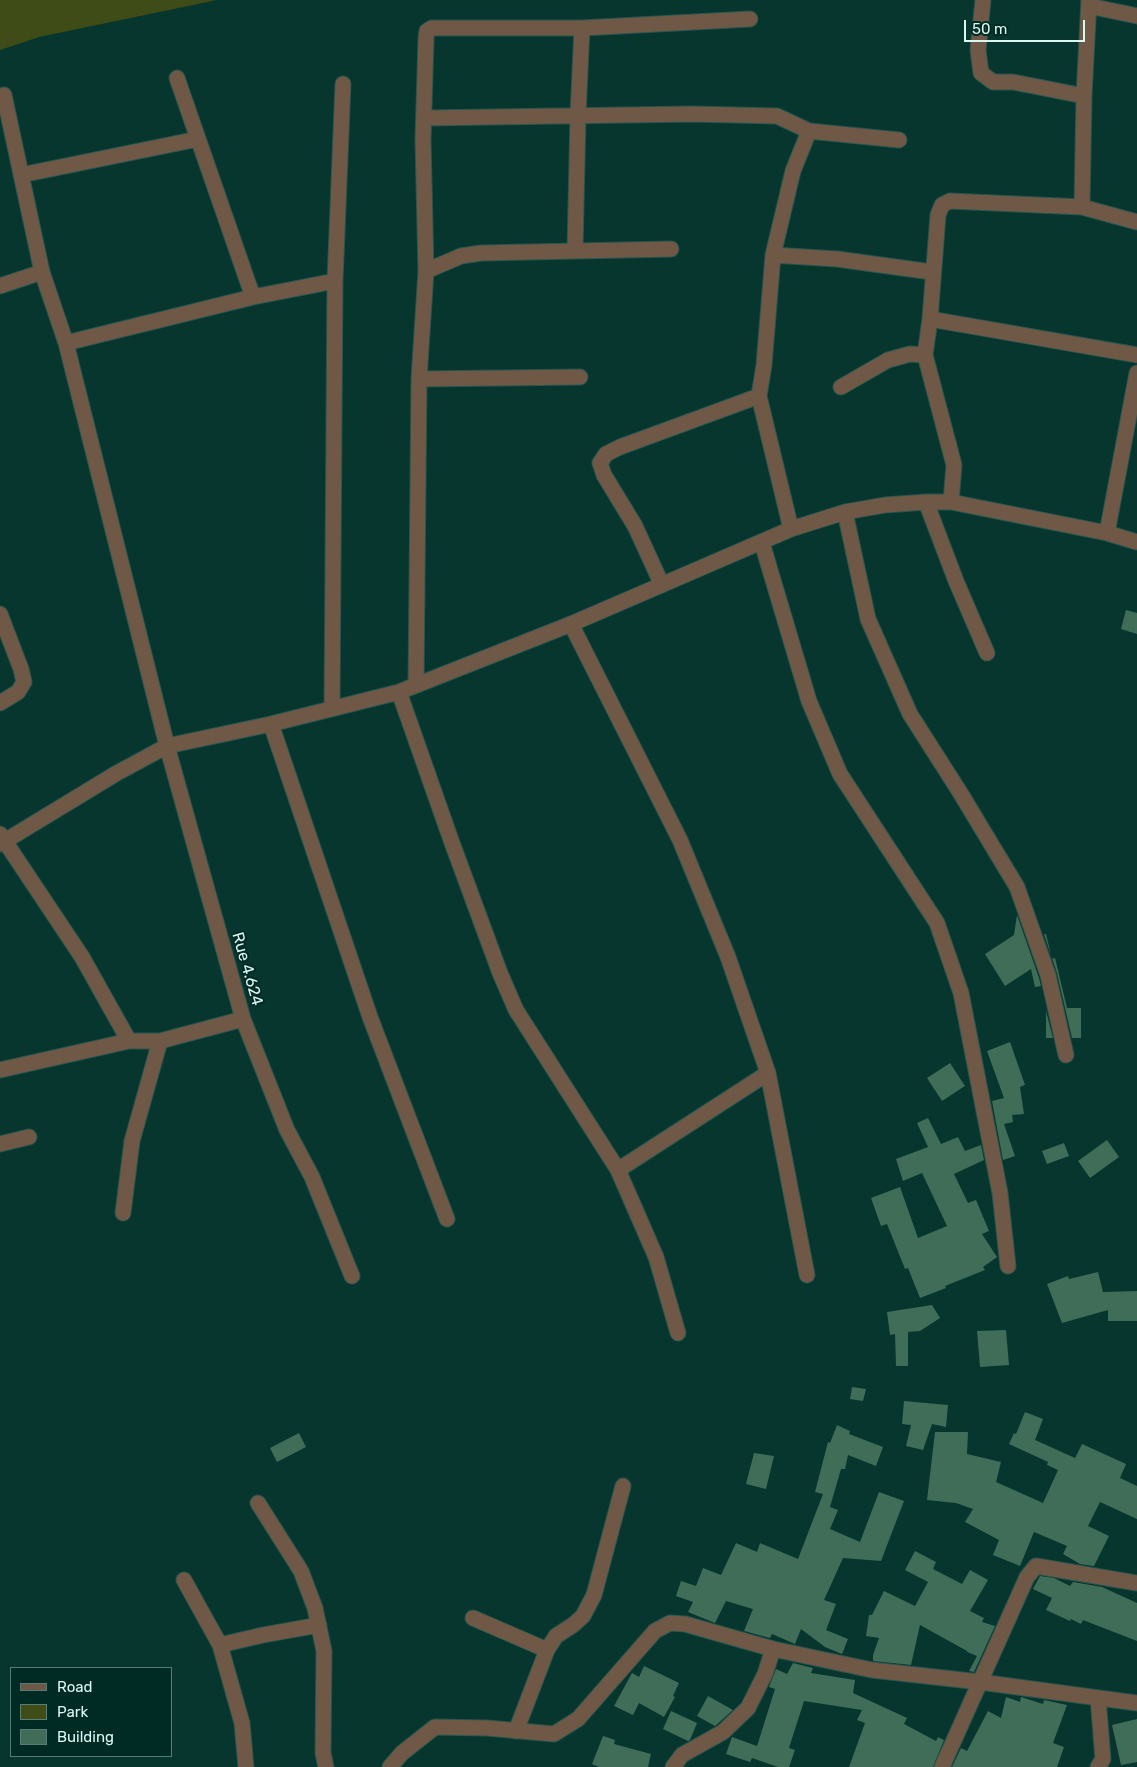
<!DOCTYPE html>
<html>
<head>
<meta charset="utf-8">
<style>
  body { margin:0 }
  #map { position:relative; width:1137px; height:1767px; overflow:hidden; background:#07362f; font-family:Rubik,sans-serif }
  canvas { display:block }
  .legend { position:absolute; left:10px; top:1667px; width:162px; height:90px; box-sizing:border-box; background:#002b25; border:1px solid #587d77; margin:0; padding:6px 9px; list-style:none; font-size:15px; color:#dbf7f1 }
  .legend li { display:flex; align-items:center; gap:10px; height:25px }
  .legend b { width:25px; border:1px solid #587d77 }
  .scale { position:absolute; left:964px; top:20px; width:121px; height:22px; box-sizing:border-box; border:2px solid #dbf7f1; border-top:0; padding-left:6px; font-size:15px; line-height:18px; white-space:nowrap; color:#dbf7f1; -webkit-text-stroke:4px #002b25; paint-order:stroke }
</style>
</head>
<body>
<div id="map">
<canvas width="1137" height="1767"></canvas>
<ul class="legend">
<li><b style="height:6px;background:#6f5946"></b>Road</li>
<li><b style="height:14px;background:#404c18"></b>Park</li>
<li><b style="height:14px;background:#406d57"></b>Building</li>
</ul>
<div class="scale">50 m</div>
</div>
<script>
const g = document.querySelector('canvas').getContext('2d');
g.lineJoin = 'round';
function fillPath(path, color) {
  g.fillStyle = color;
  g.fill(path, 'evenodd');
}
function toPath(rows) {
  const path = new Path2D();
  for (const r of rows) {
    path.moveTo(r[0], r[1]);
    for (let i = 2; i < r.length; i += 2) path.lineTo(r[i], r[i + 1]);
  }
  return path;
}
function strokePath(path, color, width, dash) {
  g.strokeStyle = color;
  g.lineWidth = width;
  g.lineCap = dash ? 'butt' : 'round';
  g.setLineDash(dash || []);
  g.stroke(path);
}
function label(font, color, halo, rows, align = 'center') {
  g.font = font + ' Rubik,sans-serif';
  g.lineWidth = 4;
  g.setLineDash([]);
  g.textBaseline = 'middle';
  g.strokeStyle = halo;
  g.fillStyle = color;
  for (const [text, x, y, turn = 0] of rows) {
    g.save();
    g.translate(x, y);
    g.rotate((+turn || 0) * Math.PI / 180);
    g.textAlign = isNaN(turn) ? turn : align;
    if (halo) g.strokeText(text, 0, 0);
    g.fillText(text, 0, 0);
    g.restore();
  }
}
const green = toPath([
  [0,0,217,0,39,37,0,50]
]);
const building = toPath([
  [1126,610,1137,613,1137,634,1121,629],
  [1017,915,1039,978,1041,986,1035,987,1031,969,1005,986,985,954,1014,935],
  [1044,934,1046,934,1052,959,1055,958,1067,1008,1081,1008,1081,1038,1072,1038,1057,973],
  [1046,1011,1053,1038,1046,1038],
  [1010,1042,1025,1085,1020,1087,1024,1114,1012,1115,1013,1122,1004,1124,1015,1156,1003,1160,992,1101,1004,1098,987,1051],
  [950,1063,965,1086,942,1101,927,1078],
  [928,1118,941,1144,958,1137,965,1151,981,1145,984,1160,954,1174,968,1203,976,1200,989,1231,982,1234,997,1257,983,1267,985,1270,945,1286,946,1288,920,1298,908,1268,905,1269,887,1224,881,1226,871,1198,900,1187,918,1238,947,1226,922,1173,903,1181,896,1159,928,1147,917,1123],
  [1107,1140,1119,1157,1090,1178,1078,1161],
  [1064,1143,1069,1156,1047,1164,1042,1151],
  [1098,1272,1103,1292,1137,1291,1137,1321,1108,1321,1108,1310,1062,1323,1047,1284,1068,1276,1069,1279],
  [932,1305,940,1318,920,1331,908,1332,908,1366,896,1366,895,1334,890,1335,887,1312],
  [1006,1330,1009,1365,980,1367,977,1331],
  [852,1387,866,1389,863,1401,850,1399],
  [904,1401,948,1405,946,1427,932,1424,923,1450,906,1446,911,1425,902,1424],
  [1025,1412,1043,1419,1035,1440,1075,1458,1082,1444,1126,1464,1120,1478,1137,1486,1137,1519,1100,1502,1088,1526,1109,1536,1094,1566,1080,1564,1063,1554,1067,1546,1034,1532,1020,1566,993,1555,999,1540,965,1522,973,1509,956,1503,927,1500,935,1432,968,1432,967,1454,1001,1462,996,1482,1043,1503,1058,1470,1047,1465,1048,1462,1009,1444,1014,1433,1016,1434],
  [837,1425,850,1431,849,1434,883,1447,876,1466,848,1455,845,1469,841,1469,830,1507,838,1510,830,1529,860,1542,879,1492,904,1501,881,1561,843,1558,824,1600,836,1604,826,1630,848,1639,842,1654,825,1647,801,1629,795,1644,772,1634,770,1638,744,1631,753,1609,726,1601,715,1623,688,1612,693,1602,676,1596,681,1581,696,1586,703,1568,721,1575,736,1543,757,1552,760,1543,798,1559,823,1494,815,1492,828,1442,830,1443],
  [299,1433,306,1447,277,1462,270,1448],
  [754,1453,774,1456,766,1489,746,1484],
  [915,1551,936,1562,933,1569,962,1584,970,1570,988,1580,970,1611,984,1618,982,1622,995,1626,974,1672,969,1671,977,1656,967,1652,967,1651,920,1625,911,1665,873,1661,873,1655,879,1638,866,1636,869,1615,872,1615,884,1591,915,1606,928,1582,905,1570],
  [1040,1576,1054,1578,1070,1586,1073,1582,1102,1587,1137,1603,1137,1641,1083,1620,1081,1624,1071,1619,1070,1621,1046,1610,1052,1598,1033,1589],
  [793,1663,813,1668,811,1673,855,1680,853,1693,907,1718,904,1724,936,1741,938,1737,944,1740,933,1767,849,1767,865,1723,857,1720,862,1710,804,1701,789,1748,795,1750,789,1767,778,1767,752,1758,750,1762,726,1754,732,1737,757,1746,775,1689,769,1687,776,1669,787,1674],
  [644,1666,679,1683,673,1696,675,1697,664,1717,639,1703,633,1715,614,1706,632,1673,639,1677],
  [708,1696,733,1710,715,1726,697,1716],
  [1006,1697,1020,1702,1021,1697,1043,1704,1044,1700,1067,1705,1053,1743,1064,1747,1057,1767,952,1767,961,1748,967,1751,988,1711,1001,1718],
  [671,1711,697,1723,690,1740,688,1741,663,1729],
  [1137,1719,1137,1762,1121,1765,1112,1725],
  [603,1736,615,1740,614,1744,651,1754,648,1767,599,1767,592,1764]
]);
const minor = toPath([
  [983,0,978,50,981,73,993,82,1013,82,1084,96],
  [1089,0,1084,96,1082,207,1137,222],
  [1089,6,1137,16],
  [177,78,253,297],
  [424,118,692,114,777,116,809,131,899,140],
  [21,175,198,139],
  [575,251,578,115,582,28],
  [773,255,837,259,932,272],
  [426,271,461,256,481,253,671,249],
  [0,286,42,272],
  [930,319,938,215,942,205,950,201,1082,207],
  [66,343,253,297,335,281],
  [419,379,580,377],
  [841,387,888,360,910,354,925,355],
  [926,502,956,581,987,653],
  [951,502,954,465,925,355,930,319,1137,355],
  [845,512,868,619,910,714,961,794,1017,887,1048,975,1066,1055],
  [791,529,759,396,764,365,773,255,793,171,809,131],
  [1107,533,1137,373],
  [762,543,809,701,840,774,937,923,961,993,1000,1193,1008,1266],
  [662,585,635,526,604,475,600,463,606,454,620,447,759,396],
  [0,614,21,669,24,682,18,692,0,703],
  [571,624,680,840,728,957,768,1073,807,1275],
  [416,685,419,379,426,271,423,140,426,38,427,31,432,28,582,28,750,19],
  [399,692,451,840,500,973,516,1010,618,1170,656,1257,678,1333],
  [332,709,335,281,343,84],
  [271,724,370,1017,447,1219],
  [0,834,82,957,129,1041],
  [0,844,117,773,167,746,271,724,399,692,571,624,791,529,845,512,885,505,926,502,951,502,1107,533,1137,542],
  [243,1019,287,1130,312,1177,352,1276],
  [0,1070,129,1041,160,1041,243,1019,167,746,66,343,42,272,4,95],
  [0,1144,29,1137],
  [618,1170,768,1073],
  [123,1213,132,1141,160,1041],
  [258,1503,301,1571,315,1608,324,1651,323,1753,326,1767],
  [184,1580,220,1645,242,1723,246,1767],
  [473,1618,547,1650],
  [220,1645,263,1635,319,1625],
  [1098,1698,1103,1759,1098,1767],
  [516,1731,547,1650,556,1636,573,1625,583,1616,594,1595,623,1486],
  [390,1767,402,1753,435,1727,487,1728,554,1734,578,1719,655,1631,670,1623,685,1624,773,1649,872,1670,980,1682,1137,1703],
  [673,1767,682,1755,723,1732,748,1708,765,1674,773,1649],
  [942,1767,1027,1577,1036,1566,1137,1583]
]);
const streetNames = [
  ["Rue 4.624",247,969,74]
];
fillPath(green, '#404c18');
fillPath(building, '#406d57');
strokePath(minor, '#29554e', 17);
strokePath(minor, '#6f5946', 15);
label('16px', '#dbf7f1', '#002b25', streetNames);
</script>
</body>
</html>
